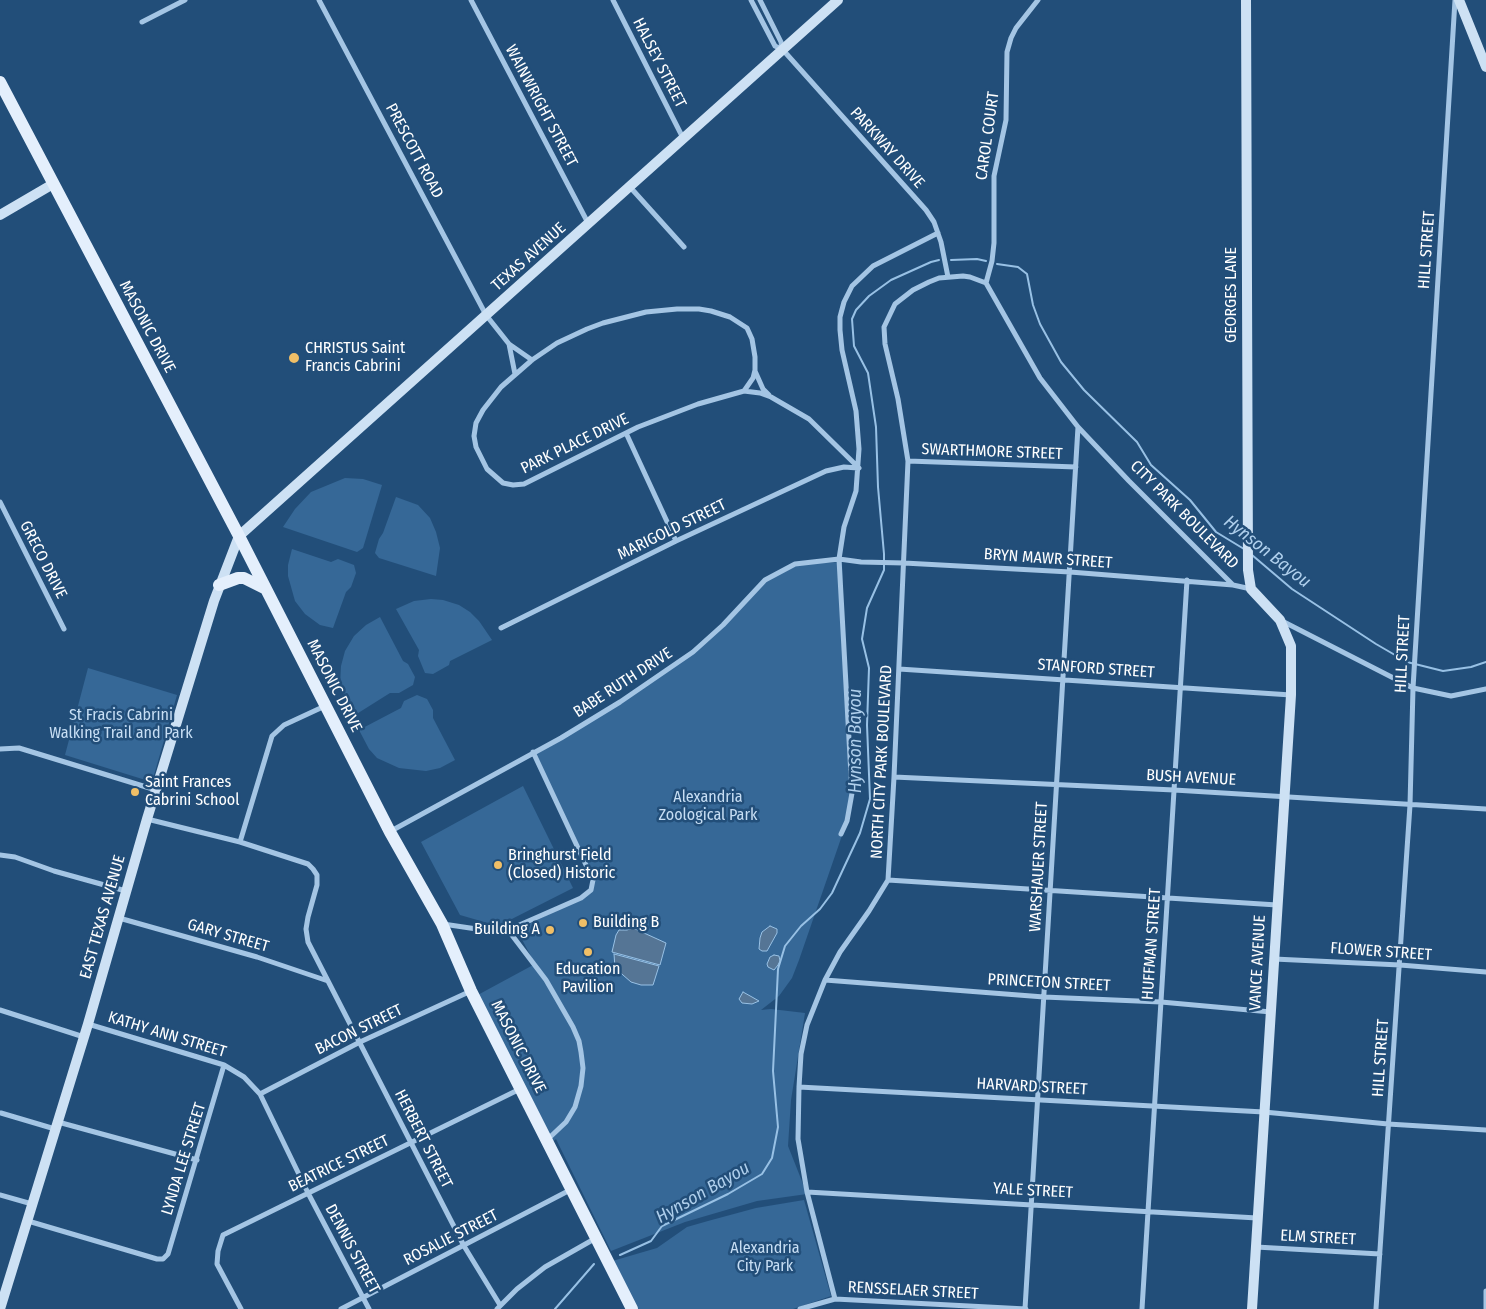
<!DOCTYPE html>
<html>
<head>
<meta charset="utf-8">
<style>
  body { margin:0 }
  canvas { display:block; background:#224e79 }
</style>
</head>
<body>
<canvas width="1486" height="1309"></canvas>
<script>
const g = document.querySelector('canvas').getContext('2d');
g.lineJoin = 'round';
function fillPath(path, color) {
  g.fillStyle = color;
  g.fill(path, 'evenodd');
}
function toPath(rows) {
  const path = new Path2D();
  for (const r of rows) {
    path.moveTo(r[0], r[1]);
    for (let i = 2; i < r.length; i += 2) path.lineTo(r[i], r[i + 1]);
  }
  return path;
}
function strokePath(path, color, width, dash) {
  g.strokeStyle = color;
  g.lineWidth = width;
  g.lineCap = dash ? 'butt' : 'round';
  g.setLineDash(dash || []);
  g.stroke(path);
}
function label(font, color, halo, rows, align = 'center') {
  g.font = font + ' "Fira Sans Condensed",sans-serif';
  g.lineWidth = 5;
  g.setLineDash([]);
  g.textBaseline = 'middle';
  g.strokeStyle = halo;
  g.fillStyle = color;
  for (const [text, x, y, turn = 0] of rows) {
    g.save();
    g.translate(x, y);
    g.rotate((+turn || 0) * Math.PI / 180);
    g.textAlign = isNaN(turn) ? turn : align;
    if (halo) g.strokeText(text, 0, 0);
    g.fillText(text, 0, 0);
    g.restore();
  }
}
const green = toPath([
  [345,478,363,479,382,485,363,548,357,552,283,527,295,509,311,492],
  [396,497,418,505,430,518,436,532,440,548,436,576,379,558,375,553,379,539,383,533],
  [292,549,331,562,338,559,354,565,356,573,351,587,346,592,333,628,320,625,305,614,295,601,288,576,288,565],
  [842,562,845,671,851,793,847,821,799,960,792,978,779,996,761,1010,771,1009,805,1013,791,1100,788,1146,807,1194,757,1201,685,1222,611,1251,556,1139,552,1142,474,997,535,964,517,930,582,898,593,885,533,753,562,738,693,653,765,581,795,564],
  [431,599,443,600,459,605,470,612,479,621,492,640,450,661,449,665,433,674,425,673,418,656,419,650,396,609,414,601],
  [380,617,403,661,408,664,415,677,413,685,399,693,390,693,355,715,348,705,340,686,341,666,345,651,354,636,366,625],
  [88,668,177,695,152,782,65,755],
  [417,695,427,699,433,710,433,718,455,760,440,768,426,771,399,768,377,758,369,749,359,730,401,708,404,701],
  [523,786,573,888,498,926,460,915,421,842],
  [804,1200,831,1296,793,1309,632,1309,609,1262,657,1248,687,1227,708,1221,756,1208]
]);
const water = toPath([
  [770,926,777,929,777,933,767,951,762,951,759,949,760,938,762,932,770,926],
  [633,928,666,943,660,965,612,952,616,935,619,930,627,930,633,928],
  [614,954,659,966,653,985,641,985,631,982,615,968,614,954],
  [774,955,779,956,780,961,778,965,774,970,768,967,767,964,770,957,774,955],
  [743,992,752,997,759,1001,752,1004,742,1003,739,999,743,992]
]);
const stream = toPath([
  [951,260,977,259,986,261],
  [997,264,1018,267,1027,274,1033,305,1040,324,1061,362,1084,390,1137,442,1151,465,1190,500,1216,532,1244,549],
  [1252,555,1292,589,1376,644,1407,662,1443,671,1471,667,1486,662],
  [620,1255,651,1241,662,1226,728,1194,762,1174,772,1158,778,1127,773,1071,778,969,785,946,801,926,820,909,832,893,860,833,870,799,867,725,869,668,862,639,867,608,884,570,884,554,878,487,876,427,868,373,854,346,852,319,856,310,869,296,891,280,931,262,939,260],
  [555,1309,594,1264]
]);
const street = toPath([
  [319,0,486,315,509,344,532,360],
  [471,0,588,223],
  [613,0,683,138],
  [751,0,775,46,783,50,926,210,934,222,941,242,948,277],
  [760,0,781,42,782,49],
  [142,22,185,0],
  [630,187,684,247],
  [986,283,1040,378,1078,427,1129,481,1233,585,1251,589],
  [986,283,992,261,994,243,994,176,1006,120,1007,52,1011,38,1016,28,1038,0],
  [509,344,515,374],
  [755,371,763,389,769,395],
  [744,391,753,378,755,370,755,357,752,339,747,328,730,317,711,311,699,309,677,309,646,312,603,323,587,329,557,343,532,360,501,387,483,410,476,423,474,436,476,447,487,469,503,483,513,485,524,484,638,427,698,404,744,391,760,393,771,397,809,419,859,468],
  [626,433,676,541],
  [908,461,1076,467],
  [0,502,64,629],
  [1282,621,1413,688,1451,696,1486,689],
  [501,628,676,541,826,471,844,467,858,468],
  [899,669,1291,695],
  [0,749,19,748,156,790],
  [894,777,1174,790,1486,809],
  [147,819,240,842,308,864,313,869,317,875,317,885,308,917,306,929,308,942,464,1246,500,1305],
  [391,831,561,738,620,702,693,652,723,625,765,580,795,564,839,559,861,562,904,563,1070,572,1233,585],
  [841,834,847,821,852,793,839,559,844,527,856,491,859,449,856,411,842,350,840,330,840,317,844,302,852,286,873,266,938,233],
  [240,842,272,736,284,725,325,706],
  [0,855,15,857,54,871,126,891],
  [888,880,1277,905],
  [119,918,257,957,328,981],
  [443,924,497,932,508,930,581,898,591,890,593,880,533,752],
  [508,930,546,980,573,1027,579,1041,581,1052,583,1068,581,1086,575,1107,566,1122,548,1139],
  [1274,959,1400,965,1486,972],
  [825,980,1044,997,1161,1002,1271,1012],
  [0,1010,84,1037],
  [88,1024,224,1065,244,1077,260,1094,308,1193,369,1309],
  [799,1087,1264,1112,1388,1124,1486,1130],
  [260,1094,360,1042,471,991],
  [1,1113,55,1129],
  [58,1122,197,1160],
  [807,1192,1257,1218],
  [0,1195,32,1204],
  [28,1221,157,1259,163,1259,168,1254,224,1065],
  [1256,1247,1380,1254],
  [835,1299,807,1192,798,1139,799,1087,801,1054,807,1025,825,980,840,952,869,911,888,880,894,777,908,461,898,399,885,344,884,327,895,304,913,290,929,282,939,278,963,276,970,277,986,283],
  [241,1309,217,1264,218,1251,223,1235,520,1089],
  [341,1309,572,1189],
  [497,1309,517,1289,545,1267,596,1238],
  [800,1309,835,1299,1026,1309],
  [1025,1309,1078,427],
  [1142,1309,1187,580],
  [1376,1309,1410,805,1413,688,1455,0],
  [1486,1309,1486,1291]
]);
const secondary = toPath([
  [1246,0,1248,570,1251,589,1280,620,1291,646,1291,695,1252,1309],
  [1459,0,1486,67],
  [0,215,53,184],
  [0,1309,88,1024,147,819,214,601,239,536,838,0]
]);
const primary = toPath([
  [0,82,239,536,390,832,442,924,471,991,632,1309],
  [219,585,238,578,244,578,266,589]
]);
const markers = [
  [294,358,6,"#f0bf67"],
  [135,792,5,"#f0bf67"],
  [498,865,5,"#f0bf67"],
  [583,923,5,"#f0bf67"],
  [550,930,5,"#f0bf67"],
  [588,952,5,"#f0bf67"]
];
const streetNames = [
  ["HALSEY STREET",659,63,63],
  ["WAINWRIGHT STREET",541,106,62],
  ["CAROL COURT",988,136,-82],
  ["PARKWAY DRIVE",887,148,48],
  ["PRESCOTT ROAD",414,151,62],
  ["HILL STREET",1427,250,-86],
  ["TEXAS AVENUE",529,257,-42],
  ["GEORGES LANE",1232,295,-90],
  ["MASONIC DRIVE",147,327,62],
  ["PARK PLACE DRIVE",575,444,-26],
  ["SWARTHMORE STREET",992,452,2],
  ["CITY PARK BOULEVARD",1184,515,45],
  ["MARIGOLD STREET",672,530,-26],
  ["BRYN MAWR STREET",1048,559,4],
  ["GRECO DRIVE",43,560,63],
  ["HILL STREET",1403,654,-87],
  ["STANFORD STREET",1096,669,4],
  ["BABE RUTH DRIVE",623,683,-33],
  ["MASONIC DRIVE",334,686,63],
  ["NORTH CITY PARK BOULEVARD",882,762,-87],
  ["BUSH AVENUE",1191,778,3],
  ["WARSHAUER STREET",1039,867,-87],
  ["EAST TEXAS AVENUE",103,917,-74],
  ["GARY STREET",228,936,16],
  ["HUFFMAN STREET",1152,944,-86],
  ["FLOWER STREET",1381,952,4],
  ["VANCE AVENUE",1258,963,-87],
  ["PRINCETON STREET",1049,983,3],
  ["BACON STREET",359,1030,-26],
  ["KATHY ANN STREET",167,1035,17],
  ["MASONIC DRIVE",518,1047,63],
  ["HILL STREET",1381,1058,-86],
  ["HARVARD STREET",1032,1087,3],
  ["HERBERT STREET",423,1139,63],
  ["LYNDA LEE STREET",184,1159,-73],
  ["BEATRICE STREET",339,1164,-26],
  ["YALE STREET",1033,1191,3],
  ["ROSALIE STREET",451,1238,-27],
  ["ELM STREET",1318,1238,3],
  ["DENNIS STREET",352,1249,62],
  ["RENSSELAER STREET",913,1291,3]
];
const poiNames = [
  ["CHRISTUS Saint",305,349],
  ["Francis Cabrini",305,367],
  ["Saint Frances",145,783],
  ["Cabrini School",145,801],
  ["Bringhurst Field",508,856],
  ["(Closed) Historic",508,874],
  ["Building B",593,923],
  ["Building A",540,930,"right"],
  ["Education",588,970,"center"],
  ["Pavilion",588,988,"center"]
];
const parkNames = [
  ["St Fracis Cabrini",121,716],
  ["Walking Trail and Park",121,734],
  ["Alexandria",708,798],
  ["Zoological Park",708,816],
  ["Alexandria",765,1249],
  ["City Park",765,1267]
];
const waterNames = [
  ["Hynson Bayou",1267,552,38],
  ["Hynson Bayou",856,741,-90],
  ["Hynson Bayou",703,1193,-30]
];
fillPath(green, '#366897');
fillPath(water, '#557595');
strokePath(water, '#98c1e5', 1);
strokePath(stream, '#98c1e5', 2);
strokePath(street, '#a4c5e4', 5);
strokePath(secondary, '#cde1f4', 10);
strokePath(primary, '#e4effc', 12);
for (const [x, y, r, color] of markers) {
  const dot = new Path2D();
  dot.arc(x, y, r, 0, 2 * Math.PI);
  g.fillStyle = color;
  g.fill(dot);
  strokePath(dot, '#224e79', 2);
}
label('16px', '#fff', '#224e79', streetNames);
label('16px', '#fff', '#224e79', poiNames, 'left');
label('16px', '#c7def4', '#224e79', parkNames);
label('italic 18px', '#afcfec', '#224e79', waterNames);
</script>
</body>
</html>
